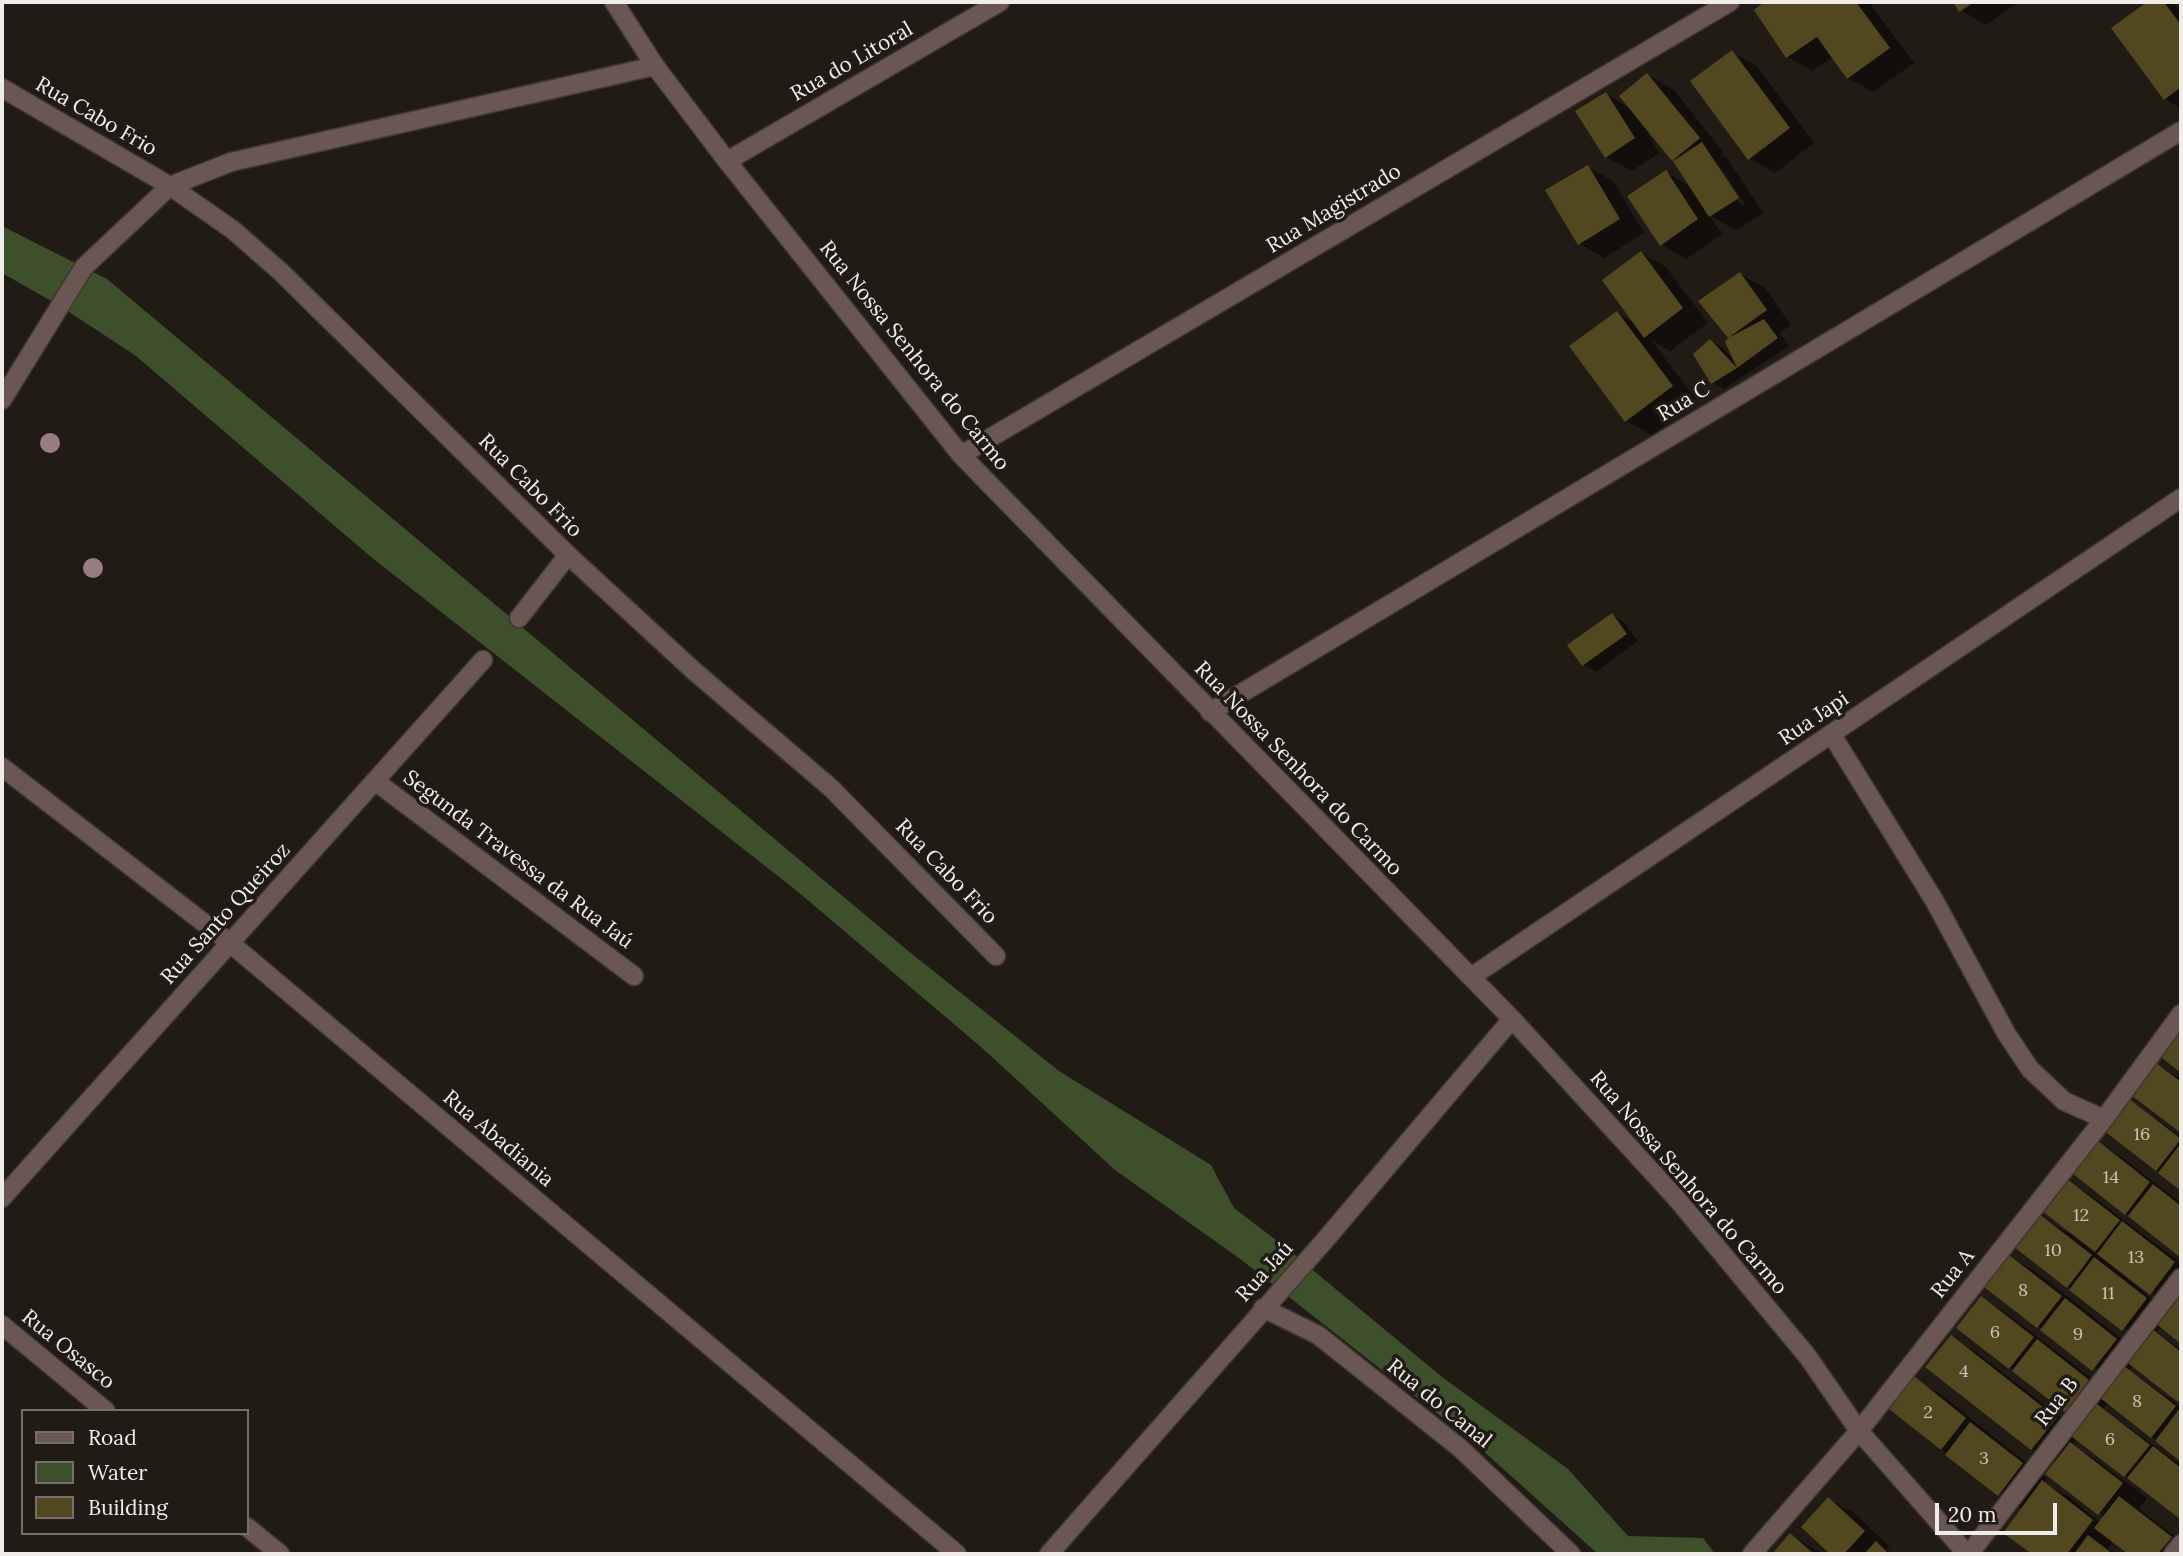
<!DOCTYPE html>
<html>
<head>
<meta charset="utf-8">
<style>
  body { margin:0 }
  #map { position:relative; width:2183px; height:1556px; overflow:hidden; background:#211b16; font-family:Lora,serif }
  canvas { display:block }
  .frame { position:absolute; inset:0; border:4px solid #f0ece9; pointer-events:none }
  .legend { position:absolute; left:21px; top:1409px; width:228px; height:126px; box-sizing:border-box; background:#211b16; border:2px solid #746f6a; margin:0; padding:9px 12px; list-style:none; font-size:21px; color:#f0ece9 }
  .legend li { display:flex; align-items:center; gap:14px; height:35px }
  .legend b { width:35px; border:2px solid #746f6a }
  .scale { position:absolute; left:1935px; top:1503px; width:122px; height:32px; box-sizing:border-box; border:4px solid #f0ece9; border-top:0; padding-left:9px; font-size:21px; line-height:24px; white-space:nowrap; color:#f0ece9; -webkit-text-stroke:5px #211b16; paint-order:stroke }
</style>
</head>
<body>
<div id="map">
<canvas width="2183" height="1556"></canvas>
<div class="frame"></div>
<ul class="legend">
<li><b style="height:9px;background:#6a5753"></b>Road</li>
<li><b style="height:19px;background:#3e4f2b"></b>Water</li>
<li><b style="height:19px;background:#52481f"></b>Building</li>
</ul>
<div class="scale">20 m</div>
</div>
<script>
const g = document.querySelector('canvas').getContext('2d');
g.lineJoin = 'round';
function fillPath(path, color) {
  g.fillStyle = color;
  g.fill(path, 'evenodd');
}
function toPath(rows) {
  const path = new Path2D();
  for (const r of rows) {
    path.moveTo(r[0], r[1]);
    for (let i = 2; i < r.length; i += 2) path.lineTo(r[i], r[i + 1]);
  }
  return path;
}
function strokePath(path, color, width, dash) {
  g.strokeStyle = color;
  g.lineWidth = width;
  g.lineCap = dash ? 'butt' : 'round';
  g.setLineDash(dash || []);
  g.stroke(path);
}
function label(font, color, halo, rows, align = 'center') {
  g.font = font + ' Lora,serif';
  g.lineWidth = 7;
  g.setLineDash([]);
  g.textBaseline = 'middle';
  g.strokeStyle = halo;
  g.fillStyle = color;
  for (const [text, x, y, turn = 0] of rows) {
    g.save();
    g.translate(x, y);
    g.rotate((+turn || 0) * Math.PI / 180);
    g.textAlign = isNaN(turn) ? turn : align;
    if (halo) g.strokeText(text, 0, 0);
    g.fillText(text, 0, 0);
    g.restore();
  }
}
const water = toPath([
  [2,226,107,279,907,950,1059,1071,1211,1165,1234,1208,1285,1247,1442,1377,1568,1469,1628,1536,1703,1538,1715,1554,1598,1554,1471,1440,1243,1261,1115,1170,981,1047,797,891,371,557,136,356,60,306,2,273]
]);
const shadow = toPath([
  [1766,2,1869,2,1914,63,1873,92,1848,78,1833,57,1812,71,1787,56,1756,10],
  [1955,2,2016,2,2017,3,1986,25,1961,10],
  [2150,2,2169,2,2181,9,2181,108,2165,99,2113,28],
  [1732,52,1757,66,1814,143,1775,173,1749,158],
  [1648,75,1673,89,1724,153,1722,155,1727,158,1763,213,1736,230,1709,215,1722,234,1686,259,1661,244,1666,172,1692,188,1674,160,1640,118,1659,153,1632,171,1606,157,1606,94,1632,109],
  [1717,162,1745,204,1742,206,1715,164],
  [1588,167,1613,181,1644,233,1604,258,1579,243],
  [1641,253,1666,267,1708,323,1670,351,1652,341,1697,401,1652,435,1626,421,1617,313,1635,323],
  [1740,274,1765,288,1791,325,1780,333,1789,346,1724,389,1712,382,1710,341,1723,348,1735,361,1730,337,1701,302],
  [1612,615,1624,622,1638,641,1596,672,1584,665,1569,645],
  [2157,1065,2181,1079,2181,1131,2134,1095],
  [2128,1100,2181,1137,2181,1189,2157,1170],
  [2098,1143,2123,1158,2181,1203,2181,1256,2074,1173],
  [2067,1181,2092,1196,2181,1263,2181,1342,2161,1326,2156,1333,2181,1349,2181,1401,2134,1365,2129,1370,2181,1407,2181,1459,2108,1403,2103,1409,2181,1465,2181,1518,2077,1438,2072,1445,2095,1459,2147,1498,2139,1509,2181,1541,2181,1554,2131,1554,2113,1541,2108,1549,2116,1554,2035,1554,2005,1533,2023,1509,1998,1495,1891,1409,1914,1379,1939,1393,2047,1479,2044,1483,2068,1496,2100,1522,2105,1517,2056,1463,2032,1449,1928,1367,1951,1338,1976,1352,2078,1431,2085,1422,2010,1368,1981,1298,2006,1313,2107,1390,2113,1381,2038,1326,2010,1257,2035,1271,2136,1350,2143,1341,2068,1287,2040,1217,2072,1235],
  [2088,1247,2151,1293,2171,1305,2167,1311],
  [1829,1499,1854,1513,1889,1546,1886,1549,1894,1554,1833,1554,1803,1527],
  [1791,1535,1816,1550,1821,1554,1774,1554]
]);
const building = toPath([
  [1764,2,1856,2,1890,48,1847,79,1817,37,1786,58,1754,10],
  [1953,2,1974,2,1959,12],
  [2147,2,2164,2,2181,25,2181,87,2164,100,2111,28],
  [1732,50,1790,128,1748,160,1690,81],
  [1647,73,1700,138,1672,161,1619,96],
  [1606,92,1635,138,1605,158,1575,111],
  [1702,142,1739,198,1709,217,1673,161],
  [1588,165,1620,219,1578,245,1545,190],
  [1666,170,1698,219,1660,246,1627,196],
  [1641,251,1683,308,1644,338,1602,280],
  [1740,272,1767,310,1728,338,1698,301],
  [1617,311,1673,386,1625,422,1569,346],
  [1764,319,1778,338,1737,368,1725,342,1728,338],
  [1710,339,1737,368,1711,384,1693,354],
  [1612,613,1627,634,1582,666,1567,645],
  [2181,1024,2181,1073,2157,1054],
  [2156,1063,2181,1082,2181,1133,2131,1095],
  [2128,1098,2181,1139,2156,1171,2103,1130],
  [2098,1141,2150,1182,2125,1215,2072,1173],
  [2181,1143,2181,1191,2158,1173],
  [2067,1179,2120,1220,2095,1252,2042,1211],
  [2153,1184,2181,1206,2181,1258,2128,1216],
  [2039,1214,2092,1255,2067,1288,2014,1247],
  [2122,1221,2175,1262,2150,1295,2097,1254],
  [2009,1255,2062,1296,2037,1328,1984,1287],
  [2094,1257,2147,1298,2122,1331,2069,1290],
  [2181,1290,2181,1344,2155,1323],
  [1981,1296,2034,1337,2009,1369,1956,1328],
  [2065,1298,2117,1339,2092,1371,2040,1330],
  [2151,1328,2181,1352,2181,1398,2178,1402,2125,1361],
  [1951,1335,2057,1418,2031,1450,1925,1367],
  [2037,1339,2089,1380,2065,1412,2012,1371],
  [2123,1365,2176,1406,2151,1438,2099,1397],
  [1914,1376,1966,1418,1941,1450,1889,1409],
  [2097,1404,2150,1445,2124,1477,2071,1436],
  [2180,1408,2181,1409,2181,1462,2155,1441],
  [1970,1422,2023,1463,1998,1496,1945,1455],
  [2070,1442,2123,1483,2098,1515,2045,1474],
  [2153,1446,2181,1468,2180,1519,2127,1478],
  [2042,1480,2093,1520,2067,1554,2032,1554,2003,1533],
  [2119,1496,2172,1537,2158,1554,2128,1554,2094,1528],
  [1828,1497,1865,1531,1844,1554,1830,1554,1801,1527],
  [1790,1533,1814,1554,1772,1554],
  [2088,1535,2113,1554,2074,1554],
  [1876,1541,1889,1554,1864,1554]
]);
const street = toPath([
  [614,2,655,66,727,161,961,455,1512,1019,1677,1199,1808,1357,1859,1431,1967,1554],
  [2,88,170,186,233,230,281,272,568,555,694,671,831,788,996,956],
  [727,161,1000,2],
  [2,400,84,267,170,186,231,162,655,66],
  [961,455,1730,2],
  [519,618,568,555],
  [1210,712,2181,131],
  [1832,735,1934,900,2006,1033,2030,1069,2064,1101,2104,1119],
  [2,767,230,943,957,1554],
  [375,781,634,976],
  [1471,977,2181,498],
  [2,1198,483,660],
  [1263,1308,1318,1335,1460,1448,1571,1554],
  [2,1325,106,1411],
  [247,1527,280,1554],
  [1049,1554,1326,1239,1512,1019],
  [1752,1554,1859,1431,2104,1119,2181,1014],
  [1969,1554,2181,1278],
  [2173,1554,2181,1544]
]);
const trees = [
  [50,443],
  [93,568]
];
const numberNames = [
  ["16",2142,1135],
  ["14",2111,1178],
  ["12",2081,1216],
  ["10",2053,1251],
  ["13",2136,1258],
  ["8",2023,1291],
  ["11",2108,1294],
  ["6",1995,1333],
  ["9",2078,1335],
  ["4",1964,1372],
  ["8",2137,1402],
  ["2",1928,1413],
  ["6",2110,1440],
  ["3",1984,1459]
];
const streetNames = [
  ["Rua do Litoral",852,62,-30],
  ["Rua Cabo Frio",96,117,30],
  ["Rua Magistrado",1334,209,-31],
  ["Rua Nossa Senhora do Carmo",914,356,51],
  ["Rua C",1684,402,-31],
  ["Rua Cabo Frio",530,486,45],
  ["Rua Japi",1814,719,-34],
  ["Rua Nossa Senhora do Carmo",1298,769,46],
  ["Segunda Travessa da Rua Jaú",518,860,37],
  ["Rua Cabo Frio",946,872,46],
  ["Rua Santo Queiroz",226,914,-48],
  ["Rua Abadiania",498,1139,40],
  ["Rua Nossa Senhora do Carmo",1688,1183,49],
  ["Rua Jaú",1265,1272,-48],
  ["Rua A",1953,1274,-52],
  ["Rua Osasco",68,1350,39],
  ["Rua B",2057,1402,-52],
  ["Rua do Canal",1439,1404,39]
];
fillPath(water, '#3e4f2b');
fillPath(shadow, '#0007');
fillPath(building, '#52481f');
strokePath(street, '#3e3834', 21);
strokePath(street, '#6a5753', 18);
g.fillStyle = '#977c81';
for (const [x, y] of trees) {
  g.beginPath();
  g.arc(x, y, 10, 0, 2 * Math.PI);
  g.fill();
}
label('18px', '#c8c3b6', null, numberNames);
label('21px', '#f0ece9', '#211b16', streetNames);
</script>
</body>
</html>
